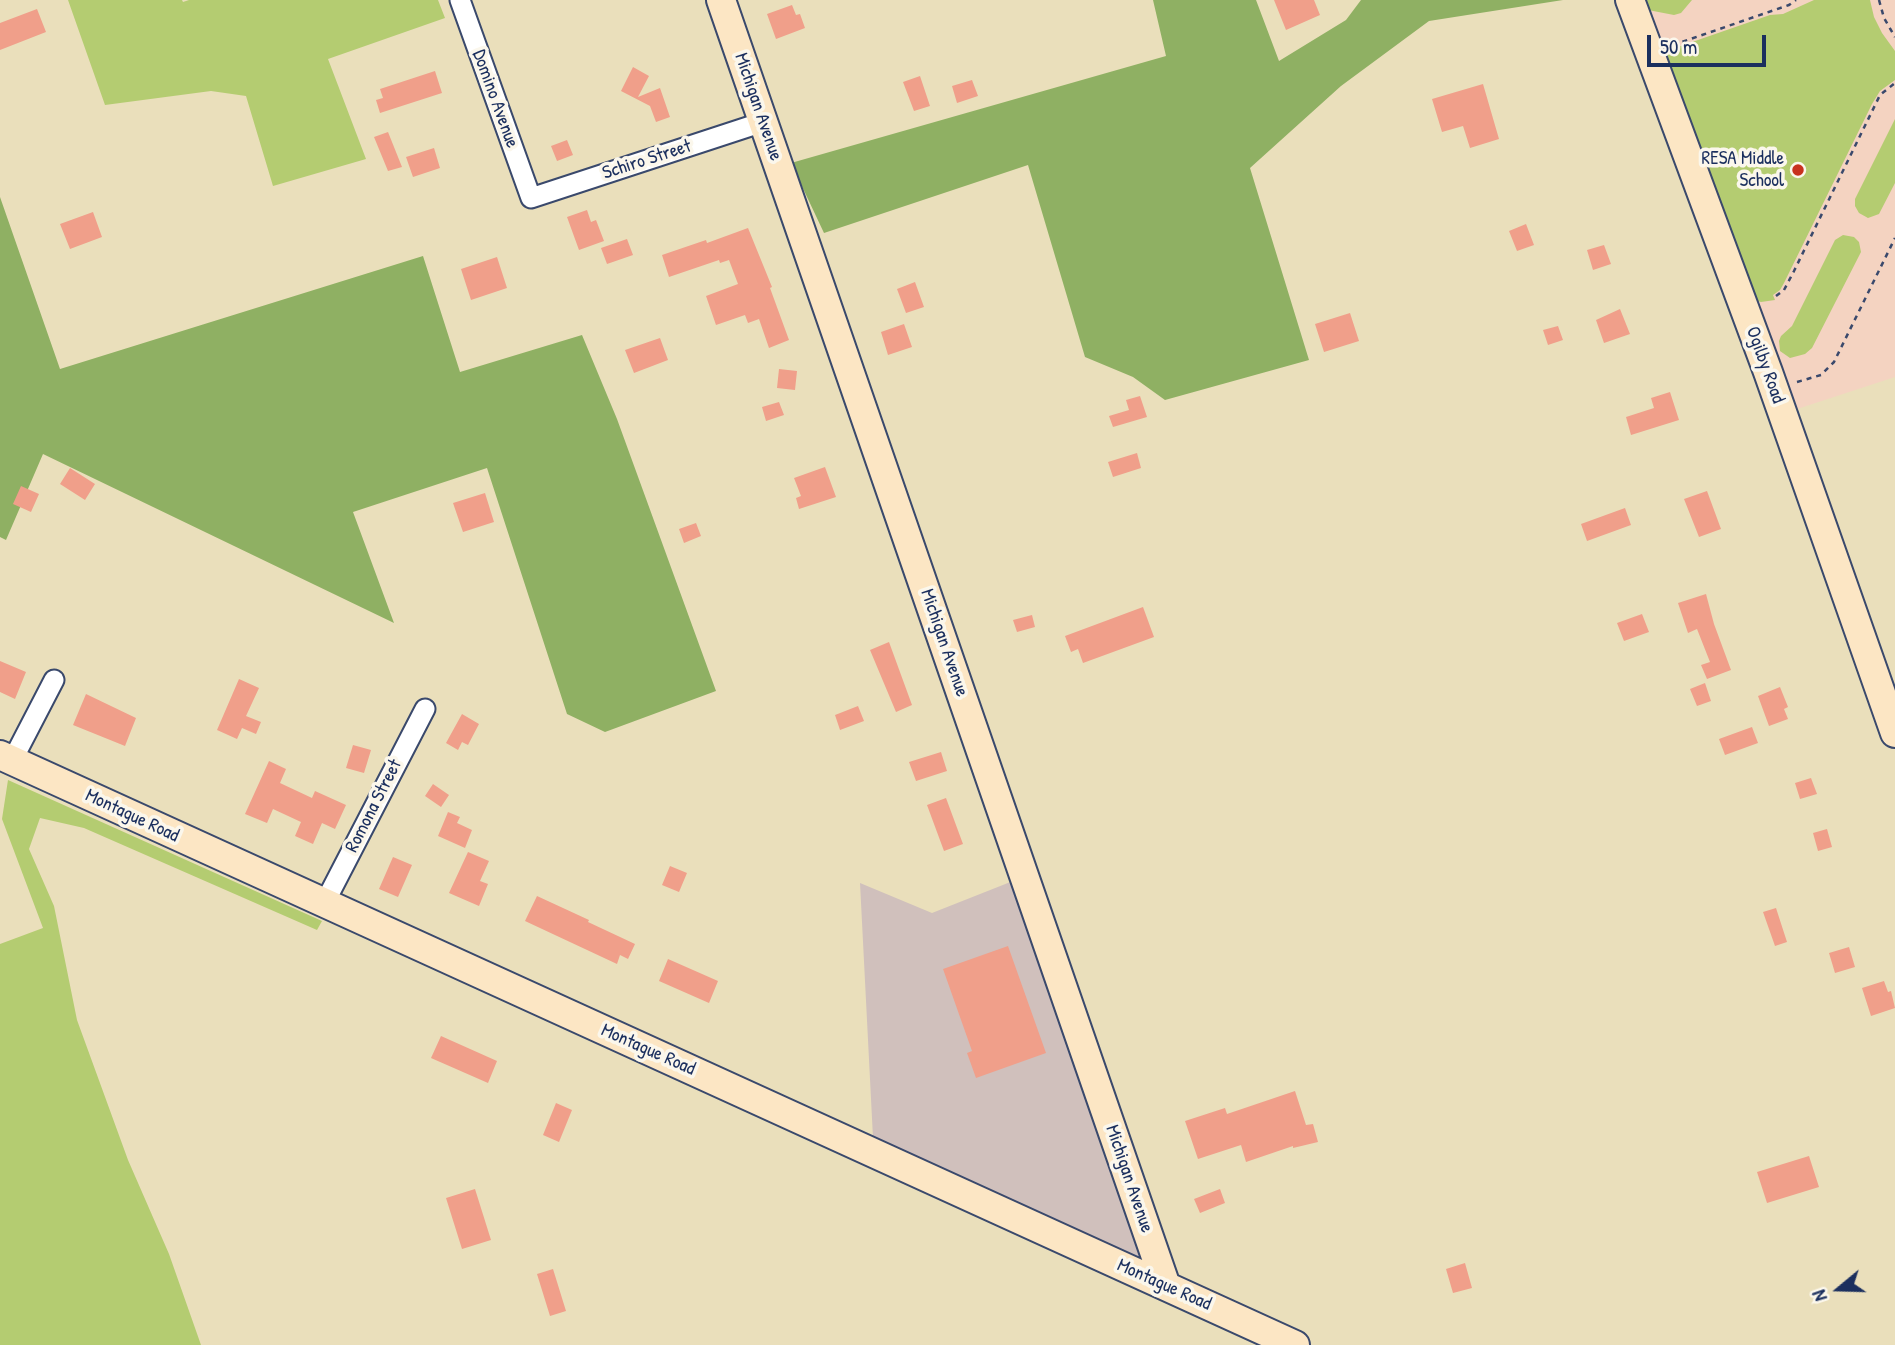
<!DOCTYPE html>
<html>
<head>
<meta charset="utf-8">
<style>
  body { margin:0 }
  #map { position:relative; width:1895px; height:1345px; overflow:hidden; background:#eadfbb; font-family:"Patrick Hand",sans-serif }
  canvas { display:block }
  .north { position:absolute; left:1804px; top:1254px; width:70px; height:70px; -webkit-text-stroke:5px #fbf7ec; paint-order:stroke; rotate:251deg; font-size:19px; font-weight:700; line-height:28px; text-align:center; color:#1b2f5e }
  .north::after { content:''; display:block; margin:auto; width:24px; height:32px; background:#1b2f5e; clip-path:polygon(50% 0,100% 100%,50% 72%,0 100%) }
  .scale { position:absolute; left:1647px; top:35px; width:119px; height:32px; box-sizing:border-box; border:4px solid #1b2f5e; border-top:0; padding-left:9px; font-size:21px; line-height:24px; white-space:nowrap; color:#1b2f5e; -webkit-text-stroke:5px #fbf7ec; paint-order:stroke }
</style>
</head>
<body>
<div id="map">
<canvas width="1895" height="1345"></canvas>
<div class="north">N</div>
<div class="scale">50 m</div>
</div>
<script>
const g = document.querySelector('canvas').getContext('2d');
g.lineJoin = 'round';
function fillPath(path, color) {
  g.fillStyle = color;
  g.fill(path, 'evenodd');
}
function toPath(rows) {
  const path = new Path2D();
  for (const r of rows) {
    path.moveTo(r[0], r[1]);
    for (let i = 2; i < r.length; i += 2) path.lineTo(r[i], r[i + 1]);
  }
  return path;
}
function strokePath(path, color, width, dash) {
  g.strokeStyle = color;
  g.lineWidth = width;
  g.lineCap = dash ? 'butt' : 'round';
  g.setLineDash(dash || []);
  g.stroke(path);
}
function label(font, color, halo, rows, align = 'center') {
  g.font = font + ' "Patrick Hand",sans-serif';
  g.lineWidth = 7;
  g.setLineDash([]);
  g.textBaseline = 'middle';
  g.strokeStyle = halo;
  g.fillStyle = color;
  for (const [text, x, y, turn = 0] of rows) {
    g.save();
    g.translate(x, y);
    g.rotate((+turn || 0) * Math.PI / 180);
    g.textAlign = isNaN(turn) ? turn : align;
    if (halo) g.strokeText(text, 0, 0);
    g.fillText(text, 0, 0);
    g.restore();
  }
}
const built = toPath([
  [1641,0,1895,0,1895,377,1791,411]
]);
const industrial = toPath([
  [1018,879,1152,1272,873,1138,860,883,932,913]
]);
const green = toPath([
  [68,0,182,0,183,2,189,0,438,0,445,18,328,59,366,159,273,186,246,96,211,91,105,105],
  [1644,0,1692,0,1681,13,1674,15,1648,10],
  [1814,0,1870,0,1874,17,1882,33,1895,51,1895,80,1880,91,1872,104,1784,283,1780,290,1773,295,1775,300,1761,302,1754,300,1660,55,1669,44,1672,49,1770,15,1783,14],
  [1895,119,1895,183,1879,214,1868,218,1859,213,1855,206,1855,199],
  [1843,235,1854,237,1859,242,1861,252,1812,348,1805,354,1790,358,1780,351,1779,341,1781,336,1792,326,1835,240],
  [8,780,322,921,317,930,84,828,40,818,29,849,54,906,77,1020,128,1160,169,1254,201,1345,0,1345,0,944,43,928,2,819]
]);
const forest = toPath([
  [1153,0,1256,0,1279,61,1346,20,1361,0,1563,0,1429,21,1341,86,1250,168,1309,360,1165,400,1133,377,1085,357,1028,165,824,233,791,163,1166,56],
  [0,197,60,369,423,256,460,372,582,335,617,419,716,691,605,732,567,714,487,468,353,512,394,623,43,454,6,540,0,537]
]);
const building = toPath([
  [1274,0,1314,0,1320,15,1286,30],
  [792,5,796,15,800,14,805,28,776,39,767,14],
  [37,9,46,32,0,50,0,23],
  [633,67,649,76,638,97,660,88,670,117,656,122,650,106,621,91],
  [435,71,442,93,380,113,376,100,383,98,380,89],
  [920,76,930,106,914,111,903,82],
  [972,80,978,96,957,103,952,86],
  [1483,84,1499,139,1470,148,1463,126,1442,132,1432,99],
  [388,132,402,167,388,171,374,137],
  [567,140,573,155,557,161,551,146],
  [434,148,440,168,413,177,406,157],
  [587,210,591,222,596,220,604,241,579,250,567,217],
  [93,212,102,237,70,249,60,224],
  [1526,224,1534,245,1517,251,1509,231],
  [748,228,772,287,770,288,789,340,769,348,759,319,748,323,745,315,716,325,706,296,738,284,729,260,720,263,719,260,669,277,662,255,706,240,707,243],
  [627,239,633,255,607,264,601,248],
  [1604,245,1611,264,1593,270,1587,250],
  [497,257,507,288,471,300,461,269],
  [915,282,924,307,906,313,897,289],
  [1620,309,1630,334,1604,343,1596,320],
  [1350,313,1359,341,1324,352,1315,324],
  [904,324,912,347,888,355,881,332],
  [1558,326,1563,340,1548,345,1543,330],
  [660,338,668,360,634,373,625,350],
  [779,369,797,371,795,390,777,388],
  [1670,392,1679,420,1631,435,1626,417,1654,408,1651,398],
  [1140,396,1147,417,1113,427,1109,416,1129,410,1126,400],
  [779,402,784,415,766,421,762,407],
  [1137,453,1141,468,1113,477,1108,462],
  [825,467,836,497,799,509,796,498,801,496,794,478],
  [70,468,95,484,85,500,60,484],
  [21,486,39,494,31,512,13,504],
  [1707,491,1721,529,1699,537,1684,499],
  [485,493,494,522,463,532,453,503],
  [1625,508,1631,525,1587,541,1581,524],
  [696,523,701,536,684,543,679,529],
  [1706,594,1714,624,1731,670,1707,679,1701,665,1710,662,1697,629,1688,633,1678,603],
  [1143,607,1154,637,1083,663,1078,649,1071,652,1065,636],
  [1642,614,1649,632,1624,641,1617,623],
  [1032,615,1035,627,1017,632,1013,620],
  [889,642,912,705,896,712,870,650],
  [0,661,26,672,15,699,0,692],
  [239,679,259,688,246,716,261,722,256,734,242,728,237,739,217,730],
  [1705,683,1711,701,1697,706,1690,689],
  [1780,687,1788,707,1784,709,1788,719,1769,726,1758,696],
  [86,694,136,718,125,746,73,725],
  [858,706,864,721,840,730,835,715],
  [462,714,479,724,468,745,462,742,458,750,446,743],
  [1752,727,1758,743,1725,755,1719,739],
  [353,745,371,750,364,773,346,768],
  [941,752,947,771,916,781,909,762],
  [269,761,286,769,280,783,312,798,315,791,346,805,335,829,322,823,313,844,295,836,301,822,273,809,267,823,245,814],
  [1811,778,1817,794,1800,799,1795,783],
  [433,784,449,795,441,807,425,796],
  [946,798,963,844,944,851,927,805],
  [448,812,460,817,457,823,472,830,465,848,438,836],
  [1827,829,1832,847,1818,851,1813,833],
  [468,852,489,861,480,881,488,884,479,906,449,893],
  [393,857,412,865,398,897,379,889],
  [670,866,687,873,679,892,662,885],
  [537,896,589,920,588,922,635,944,628,959,620,955,617,964,525,921],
  [1776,908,1787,942,1775,946,1763,912],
  [1008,946,1046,1053,976,1078,967,1053,972,1051,943,969],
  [1849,947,1855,967,1835,973,1829,953],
  [668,959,718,981,709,1003,659,981],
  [1884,981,1888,992,1891,991,1895,1008,1871,1016,1862,988],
  [441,1036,497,1061,488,1083,431,1058],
  [1295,1091,1306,1125,1313,1124,1318,1142,1293,1148,1293,1146,1246,1162,1241,1145,1198,1159,1185,1121,1225,1108,1227,1114],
  [556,1103,572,1110,559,1142,543,1135],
  [1809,1156,1819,1187,1767,1203,1757,1172],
  [475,1189,491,1240,462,1249,446,1198],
  [1220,1189,1225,1203,1200,1213,1194,1199],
  [1465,1263,1472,1288,1453,1293,1446,1269],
  [553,1269,566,1311,550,1316,537,1274]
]);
const path = toPath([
  [1879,0,1884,18,1895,37],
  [1673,45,1789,5,1796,0],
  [1776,296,1784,290,1794,271,1880,95,1895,83],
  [1797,382,1821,375,1834,362,1895,238]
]);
const street = toPath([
  [460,0,531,198,763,122],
  [12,761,54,680],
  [324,904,425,709]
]);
const secondary = toPath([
  [721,0,1166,1286],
  [1630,0,1768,372,1895,733],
  [0,755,1295,1345]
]);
const markers = [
  [1798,170,7,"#c8321e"]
];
const streetNames = [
  ["Domino Avenue",495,99,70],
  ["Michigan Avenue",758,107,71],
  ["Schiro Street",647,160,-18],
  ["Ogilby Road",1765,365,70],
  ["Michigan Avenue",944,643,71],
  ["Romona Street",374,806,-63],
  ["Montague Road",132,816,25],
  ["Montague Road",648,1050,24],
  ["Michigan Avenue",1129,1179,71],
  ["Montague Road",1164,1285,24]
];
const poiNames = [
  ["RESA Middle",1784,159],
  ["School",1784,181]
];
fillPath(built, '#f4d3c1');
fillPath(industrial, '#d0c0bc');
fillPath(green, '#b4cc71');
fillPath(forest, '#8fb063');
fillPath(building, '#f09f8a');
strokePath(street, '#3a496c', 23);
strokePath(secondary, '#3a496c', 32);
strokePath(path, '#3a496c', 2.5, [5, 5]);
strokePath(street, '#fff', 19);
strokePath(secondary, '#fce6c4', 28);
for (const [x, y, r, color] of markers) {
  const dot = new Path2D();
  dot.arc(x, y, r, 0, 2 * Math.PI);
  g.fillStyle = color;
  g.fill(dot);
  strokePath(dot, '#fbf7ec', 2.5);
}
label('19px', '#1b2f5e', '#fbf7ec', streetNames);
label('19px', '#1b2f5e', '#fbf7ec', poiNames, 'right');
</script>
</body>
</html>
